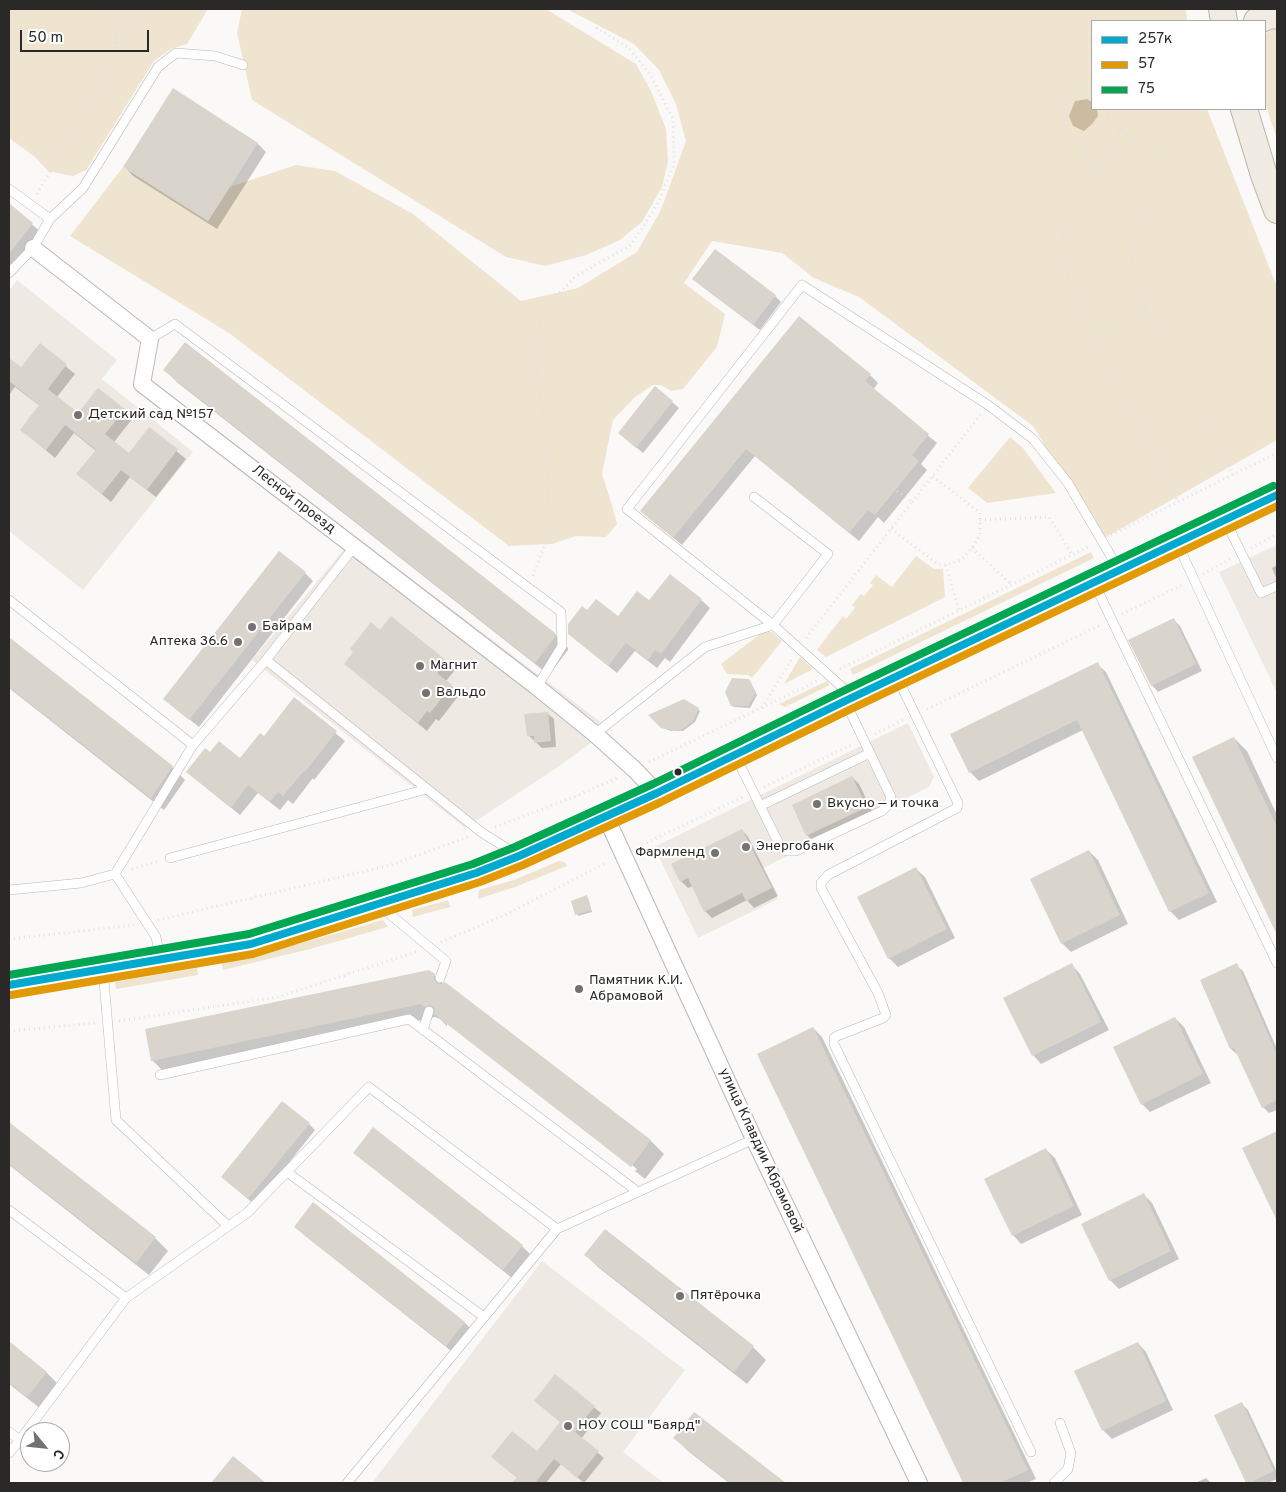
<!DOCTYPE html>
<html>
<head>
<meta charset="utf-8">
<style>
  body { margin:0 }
  #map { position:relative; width:1286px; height:1492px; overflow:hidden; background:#fbf9f7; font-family:Overpass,sans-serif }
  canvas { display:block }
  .frame { position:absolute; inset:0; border:10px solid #2a2927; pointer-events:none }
  .legend { position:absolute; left:1091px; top:20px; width:175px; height:90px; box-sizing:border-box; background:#fff; border:1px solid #aaa9a9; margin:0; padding:6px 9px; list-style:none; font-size:15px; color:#2a2927 }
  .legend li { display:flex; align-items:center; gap:10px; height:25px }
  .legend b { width:25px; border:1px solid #aaa9a9 }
  .north { position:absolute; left:20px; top:1422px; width:50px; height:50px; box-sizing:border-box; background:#fff; border:1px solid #aaa9a9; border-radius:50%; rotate:118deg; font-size:14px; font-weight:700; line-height:20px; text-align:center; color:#2a2927 }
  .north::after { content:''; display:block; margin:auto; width:18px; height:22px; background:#737270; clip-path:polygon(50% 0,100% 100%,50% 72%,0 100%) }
  .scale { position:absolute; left:20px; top:30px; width:129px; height:22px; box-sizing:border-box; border:2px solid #2a2927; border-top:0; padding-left:6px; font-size:15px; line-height:18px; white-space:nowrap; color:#2a2927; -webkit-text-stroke:4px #fff; paint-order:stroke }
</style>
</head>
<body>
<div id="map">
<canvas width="1286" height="1492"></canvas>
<div class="frame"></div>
<ul class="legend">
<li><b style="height:6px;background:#00a9ce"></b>257к</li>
<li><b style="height:6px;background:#e29a04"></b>57</li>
<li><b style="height:6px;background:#00a651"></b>75</li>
</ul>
<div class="north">С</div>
<div class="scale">50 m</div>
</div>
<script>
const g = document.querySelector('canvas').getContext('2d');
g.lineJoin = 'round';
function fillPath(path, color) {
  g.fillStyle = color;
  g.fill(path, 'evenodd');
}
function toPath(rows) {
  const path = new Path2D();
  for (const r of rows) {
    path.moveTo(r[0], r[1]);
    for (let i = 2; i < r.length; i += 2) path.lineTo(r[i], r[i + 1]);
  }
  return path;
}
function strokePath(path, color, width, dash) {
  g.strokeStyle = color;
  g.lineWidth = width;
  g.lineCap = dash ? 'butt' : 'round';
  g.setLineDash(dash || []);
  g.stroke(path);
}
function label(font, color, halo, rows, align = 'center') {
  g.font = font + ' Overpass,sans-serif';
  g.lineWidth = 4;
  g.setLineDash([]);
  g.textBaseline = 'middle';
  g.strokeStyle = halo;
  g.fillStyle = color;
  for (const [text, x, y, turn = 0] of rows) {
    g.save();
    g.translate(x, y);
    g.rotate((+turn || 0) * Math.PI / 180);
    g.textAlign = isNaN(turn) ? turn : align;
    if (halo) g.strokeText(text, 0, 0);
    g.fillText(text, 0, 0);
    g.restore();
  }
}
const built = toPath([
  [17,280,117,360,102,379,193,452,83,590,9,531,9,291],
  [355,536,610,729,555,769,465,828,252,660],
  [1277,545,1277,693,1219,572],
  [908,723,934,777,929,787,763,868,778,899,698,938,654,847],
  [542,1261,685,1370,623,1452,664,1483,372,1483]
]);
const green = toPath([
  [9,9,208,9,187,44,171,49,154,61,86,170,73,176,48,171,35,157,9,138],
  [242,9,546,9,636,64,651,91,666,129,668,162,662,187,642,222,620,240,586,255,545,266,506,257,252,100,237,33],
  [567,9,1186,9,1187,21,1092,21,1092,102,1087,99,1075,101,1097,116,1097,109,1207,109,1277,287,1277,440,1101,540,1033,426,859,297,814,278,782,253,712,241,684,283,725,314,717,347,683,389,671,391,661,385,653,385,635,397,613,420,602,474,611,502,617,524,606,537,576,536,552,544,509,546,229,333,70,236,123,167,208,221,230,187,296,165,335,171,413,214,521,301,578,288,637,252,661,210,686,141,676,104,659,70,634,44],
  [1274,28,1277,28,1277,139,1265,103,1265,34],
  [1010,437,1023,448,1056,493,987,503,968,488],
  [1091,552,1094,558,853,675,850,669],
  [916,556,934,569,943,569,945,597,826,657,817,650,843,616,846,619,855,608,852,605,861,594,864,596,873,585,870,583,876,575,892,587],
  [764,631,772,632,782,641,752,678,748,675,727,674,721,664],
  [800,657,813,669,784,684],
  [827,681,830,685,785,707,779,704],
  [559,861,564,862,567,866,515,887,478,899,479,890,514,880],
  [448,900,450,907,413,917,412,910],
  [383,920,388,927,310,949,223,970,222,963,306,942],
  [197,968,198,975,116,989,115,982]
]);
const water = toPath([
  [1087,99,1092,102,1092,109,1097,109,1098,116,1092,124,1084,131,1073,126,1069,116,1075,101]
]);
const shadow = toPath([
  [174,90,258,144,266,152,217,229,133,176,125,167],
  [9,205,41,232,14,267,9,263],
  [700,285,775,296,781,302,760,330],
  [40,345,75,374,57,397,79,414,124,409,133,418,114,442,129,454,149,429,186,459,156,497,130,477,111,502,78,474,96,451,74,433,55,458,22,430,40,406,15,387,9,395,9,360,21,369],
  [165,370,555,634,568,648,568,650,549,675,178,383],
  [870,375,878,383,873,390,937,443,921,464,927,470,884,523,878,517,859,541,755,456,682,545,642,511],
  [672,402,679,408,643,453,619,433],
  [1277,565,1277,580,1272,568],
  [305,573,313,581,199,727,164,699],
  [701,600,710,608,670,662,665,658,657,668,635,651,617,673,569,634,588,612,618,618,649,602],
  [1174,620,1180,626,1202,671,1158,692,1152,685],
  [380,632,446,661,455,670,446,681,460,694,439,721,436,719,427,731,345,664],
  [9,639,172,767,185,780,164,810,9,688],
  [1097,664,1106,672,1217,902,1179,920,1170,911,1083,730,979,781,970,772],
  [750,682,757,695,750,708,734,707,732,706],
  [294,699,345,741,314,780,313,778,293,804,288,800,280,810,258,793,240,815,187,772,210,754,241,760,264,738],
  [698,709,700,711,695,722,683,731,670,731,659,726],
  [547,713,554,719,556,747,542,748,528,735],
  [1234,738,1247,751,1277,815,1277,932,1194,758],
  [852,777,859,784,873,813,814,842,807,835],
  [742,830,748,837,778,896,754,908,747,900,712,918,705,911,693,886,688,888,681,881],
  [1089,851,1098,860,1128,924,1071,952,1062,943],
  [916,869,925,877,955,938,898,967,889,958],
  [588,898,592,912,578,916,572,902],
  [1072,965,1080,974,1109,1030,1041,1064,1033,1055],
  [1236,965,1243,971,1277,1049,1277,1110,1269,1113,1263,1107,1238,1055,1231,1049],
  [434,975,443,984,445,983,651,1141,664,1154,645,1179,635,1171,637,1169,447,1023,447,1026,440,1019,435,1017,165,1073,152,1060],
  [1175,1018,1184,1027,1211,1083,1150,1112,1142,1104],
  [813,1028,822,1037,1036,1479,1026,1483,964,1483,758,1055],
  [9,1123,155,1238,168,1251,149,1275,9,1165],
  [309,1124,315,1130,255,1205,222,1177],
  [1277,1133,1277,1218,1244,1149],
  [1046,1150,1055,1158,1082,1215,1021,1244,1013,1235],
  [355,1153,522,1246,530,1254,512,1278,364,1161],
  [1144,1195,1152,1203,1179,1259,1119,1289,1110,1280],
  [296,1227,464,1322,473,1331,455,1354,304,1235],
  [586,1255,753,1347,766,1360,747,1384,599,1268],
  [9,1343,47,1373,60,1386,41,1409,9,1384],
  [1138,1343,1146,1352,1173,1410,1112,1439,1103,1430],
  [555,1376,601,1413,581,1439,604,1458,584,1483,561,1464,546,1483,513,1483,518,1478,499,1463,537,1452,561,1422],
  [1241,1403,1248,1410,1277,1472,1277,1479,1268,1483,1247,1483,1216,1416],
  [695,1413,784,1483,729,1483,688,1451,675,1438],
  [233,1458,265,1483,213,1483],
  [1206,1478,1211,1483,1195,1483]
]);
const building = toPath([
  [173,88,258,143,208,221,123,167],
  [9,203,33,223,9,254],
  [715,249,776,295,753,325,692,279],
  [799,316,871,374,865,381,929,434,912,455,919,461,875,515,868,510,849,533,746,449,673,538,640,511],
  [185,342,555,633,555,637,535,663,163,370],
  [40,343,67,364,48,389,78,413,98,388,125,409,105,434,129,453,149,427,178,449,147,490,121,470,102,494,76,474,96,450,65,425,46,450,20,430,39,405,9,381,9,358,21,367],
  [655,386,673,401,636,448,618,433],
  [279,551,306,572,189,720,163,699],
  [670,574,702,599,661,654,655,650,648,660,626,643,608,666,568,634,568,624,582,606,587,610,596,599,618,616,637,591,649,600],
  [391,616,447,661,437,673,452,685,430,713,427,711,418,723,344,664,353,652,350,649,371,622,380,630],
  [1174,618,1196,664,1151,686,1128,640],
  [9,637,173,766,151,798,9,687],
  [1098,662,1209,893,1169,912,1077,720,969,773,950,734],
  [732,678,749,679,756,692,748,706,731,706,725,692],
  [294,697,337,731,305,772,304,771,283,796,278,792,270,802,248,785,231,808,186,772,205,748,210,752,219,741,240,758,260,733,264,736],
  [684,699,699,708,693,721,681,730,674,731,661,728,648,715],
  [548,712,551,741,534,743,534,736,527,736,524,714],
  [1234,737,1277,827,1277,935,1192,757],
  [852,776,867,807,806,836,792,805],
  [742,829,772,888,746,901,742,893,704,912,688,878,680,882,671,864],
  [1089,850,1120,915,1061,944,1030,879],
  [916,867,947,929,888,959,857,897],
  [587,895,591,910,575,915,571,901],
  [1072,963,1101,1022,1032,1056,1003,998],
  [1237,963,1277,1055,1277,1100,1262,1108,1234,1048,1230,1049,1200,980],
  [429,970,435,974,434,979,436,982,441,984,445,982,651,1140,631,1167,434,1014,435,1009,430,1005,424,1007,421,1004,151,1061,145,1029],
  [1175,1017,1203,1074,1141,1105,1113,1047],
  [813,1027,1028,1470,1000,1483,963,1483,757,1054],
  [282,1101,310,1123,248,1199,221,1177],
  [9,1122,156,1237,136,1263,9,1164],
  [373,1127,523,1245,503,1270,353,1153],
  [1277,1131,1277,1221,1242,1148],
  [1046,1148,1074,1206,1012,1236,984,1179],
  [1144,1193,1171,1251,1109,1281,1081,1224],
  [313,1202,465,1322,446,1346,294,1227],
  [605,1229,754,1346,734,1372,584,1255],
  [9,1341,47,1372,27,1397,9,1383],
  [1138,1342,1166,1401,1102,1431,1074,1371],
  [555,1374,595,1406,575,1432,599,1451,577,1478,554,1459,535,1483,512,1483,517,1477,491,1457,512,1431,537,1451,560,1422,534,1401],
  [1242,1402,1274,1471,1249,1483,1246,1483,1214,1415],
  [694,1412,786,1483,730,1483,673,1438],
  [233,1456,266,1483,211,1483]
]);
const path = toPath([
  [115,58,118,9],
  [1092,92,1073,93,1061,109,1065,128,1074,138,1096,170],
  [1105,109,1107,118,1121,130,1175,167,1150,204,1136,230,1132,261,1141,297,1233,475],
  [1121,130,1065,219,1062,243,1068,275,1091,335,1178,502],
  [1082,150,1107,118],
  [37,194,145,9],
  [1091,335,1147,308],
  [912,502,981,414],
  [980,520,1049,517,1072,555],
  [891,529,938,564,946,565,961,560,972,548,980,535,980,513,932,476],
  [1111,535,1277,453],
  [972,548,1012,585],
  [1251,548,1277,534],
  [946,565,959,611],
  [1203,574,1230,559],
  [533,576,549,532,546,429,533,345,547,305,576,276,631,245,658,203,674,164,673,119,651,76,629,48,597,28,602,9],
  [1122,614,1184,584],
  [806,638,912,502,895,490],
  [840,669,1090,546],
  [762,708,793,657],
  [927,709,1101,625],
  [875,734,905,719],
  [649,762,817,681],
  [764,787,853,744],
  [495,827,574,797,619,777],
  [642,845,743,797],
  [132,869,160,861],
  [158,920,391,865,468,837],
  [9,939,135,925],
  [441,942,505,915,606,863],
  [119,1021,278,997,416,952],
  [9,1031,95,1023]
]);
const service = toPath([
  [9,189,50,219],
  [9,273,33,248,50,219,83,188,158,67,176,53,215,56,243,65],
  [150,339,175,324,561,612,562,646,537,687],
  [1225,520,1261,593,1277,586],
  [1177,543,1277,758],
  [354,547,266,660,481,832,516,854],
  [1094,583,1277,963],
  [9,600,193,745,115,874,81,883,9,890],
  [897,677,958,803,957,808,828,875,821,883,821,888,878,993,886,1015,883,1018,837,1036,834,1038,834,1044,1031,1452],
  [852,696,773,625,627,509,802,285,988,405,1033,439,1068,483,1119,570],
  [595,734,705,647,773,625,828,554,754,497],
  [193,745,266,660],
  [735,755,780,846,785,851,796,851,882,811,889,804,891,797,845,701],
  [760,806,870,753],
  [170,858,427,789],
  [115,874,156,937,160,958],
  [380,906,446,961,440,978],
  [103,970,116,1120,228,1226],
  [423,1030,429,1011],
  [160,1075,409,1019,638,1192],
  [287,1172,484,1317],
  [9,1210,126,1298],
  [9,1432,20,1440,126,1298,247,1213,369,1087,557,1229,754,1139],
  [9,1453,20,1440],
  [347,1483,557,1229],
  [1054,1483,1068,1469,1071,1453,1060,1423]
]);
const minor = toPath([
  [33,248,150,339,142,384,537,687,595,734,635,770,657,793],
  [606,817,754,1139,919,1483]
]);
const secondary = toPath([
  [9,985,251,944,476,873,519,856,657,793,845,701,1277,495]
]);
const primary = toPath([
  [1222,9,1224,21],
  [1257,21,1268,16,1277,15],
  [1244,109,1264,175,1277,210]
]);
const bus1 = toPath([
  [9,985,251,944,476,873,519,856,657,793,845,701,1277,495]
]);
const bus2 = toPath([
  [11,995,253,954,480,882,523,865,661,802,849,710,1277,506]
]);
const bus3 = toPath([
  [9,975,249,934,473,864,515,847,653,784,841,692,1273,486]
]);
const markers = [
  [78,415,5,"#737270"],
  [252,627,5,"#737270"],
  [238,642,5,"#737270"],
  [420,666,5,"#737270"],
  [426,693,5,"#737270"],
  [678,772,4.5,"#2a2927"],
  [817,804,5,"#737270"],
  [746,847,5,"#737270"],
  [715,853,5,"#737270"],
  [579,989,5,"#737270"],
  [680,1296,5,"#737270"],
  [568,1426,5,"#737270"]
];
const poiNames = [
  ["Детский сад №157",88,415],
  ["Байрам",262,627],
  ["Аптека 36.6",228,642,"right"],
  ["Магнит",430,666],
  ["Вальдо",436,693],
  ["Вкусно — и точка",827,804],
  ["Энергобанк",756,847],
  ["Фармленд",705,853,"right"],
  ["Памятник К.И.",589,981],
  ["Абрамовой",589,997],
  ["Пятёрочка",690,1296],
  ["НОУ СОШ \"Баярд\"",578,1426]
];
const streetNames = [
  ["Лесной проезд",293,500,38],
  ["улица Клавдии Абрамовой",760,1151,65]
];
fillPath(built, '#eeeae3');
fillPath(green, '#efe4d0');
fillPath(water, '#cbbca0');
fillPath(shadow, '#0003');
fillPath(building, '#d9d4cc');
strokePath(service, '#bab9b7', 10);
strokePath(minor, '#bab9b7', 18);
strokePath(secondary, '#bab9b7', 25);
strokePath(primary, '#bcb4a2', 28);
strokePath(path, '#e2e2e2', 3, [1, 4]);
strokePath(service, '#fefefe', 9);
strokePath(minor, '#fefefe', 16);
strokePath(secondary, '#fefefe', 24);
strokePath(primary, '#f0ebe3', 26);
strokePath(bus1, '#00a9ce', 8);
strokePath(bus2, '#e29a04', 8);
strokePath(bus3, '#00a651', 8);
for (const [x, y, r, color] of markers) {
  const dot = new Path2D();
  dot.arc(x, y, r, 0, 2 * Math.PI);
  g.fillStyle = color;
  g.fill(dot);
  strokePath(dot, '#fff', 2);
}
label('14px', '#2a2927', '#fff', poiNames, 'left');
label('14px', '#2a2927', '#fff', streetNames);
</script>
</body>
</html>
